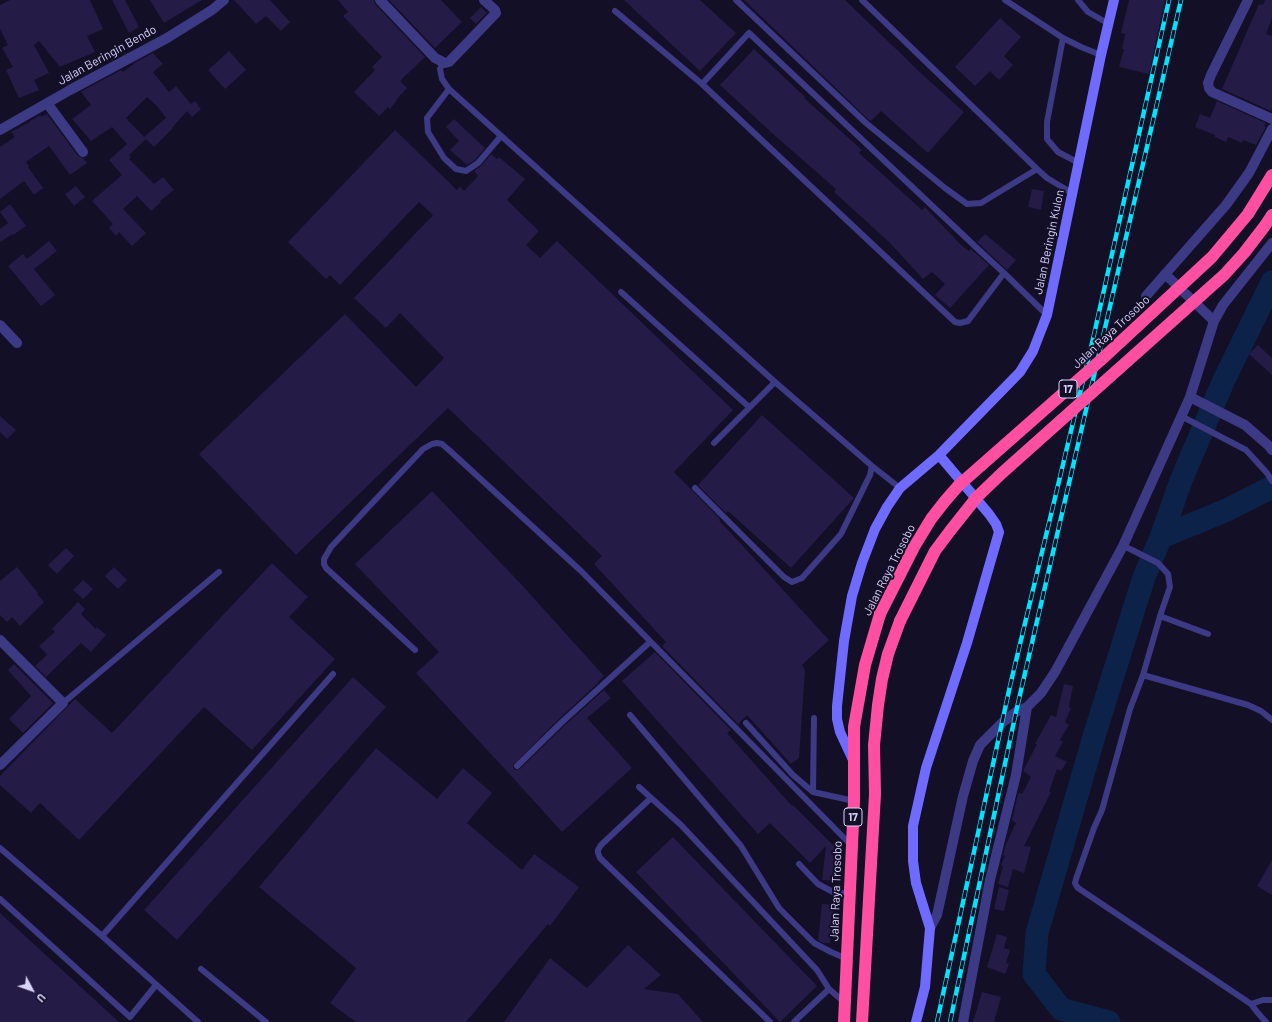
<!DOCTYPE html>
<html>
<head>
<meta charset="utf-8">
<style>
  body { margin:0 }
  #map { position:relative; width:1272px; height:1022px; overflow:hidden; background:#130f26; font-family:Barlow,sans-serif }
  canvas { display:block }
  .north { position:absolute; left:12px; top:970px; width:40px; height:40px; -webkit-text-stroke:3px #130f26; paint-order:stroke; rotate:131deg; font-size:11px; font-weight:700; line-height:16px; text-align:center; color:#d9d4ff }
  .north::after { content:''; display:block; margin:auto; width:14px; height:18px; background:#d9d4ff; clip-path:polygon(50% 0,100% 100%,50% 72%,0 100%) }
</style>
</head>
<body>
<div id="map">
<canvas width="1272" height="1022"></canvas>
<div class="north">U</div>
</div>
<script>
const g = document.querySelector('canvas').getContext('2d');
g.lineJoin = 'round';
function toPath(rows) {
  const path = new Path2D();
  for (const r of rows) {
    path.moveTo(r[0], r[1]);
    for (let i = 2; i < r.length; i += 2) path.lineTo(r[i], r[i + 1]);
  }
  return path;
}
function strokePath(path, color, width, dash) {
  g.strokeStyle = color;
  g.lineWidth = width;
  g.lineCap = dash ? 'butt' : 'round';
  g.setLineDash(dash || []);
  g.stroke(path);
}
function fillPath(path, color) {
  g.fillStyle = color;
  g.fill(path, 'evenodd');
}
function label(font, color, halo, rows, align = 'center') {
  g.font = font + ' Barlow,sans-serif';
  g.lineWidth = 4;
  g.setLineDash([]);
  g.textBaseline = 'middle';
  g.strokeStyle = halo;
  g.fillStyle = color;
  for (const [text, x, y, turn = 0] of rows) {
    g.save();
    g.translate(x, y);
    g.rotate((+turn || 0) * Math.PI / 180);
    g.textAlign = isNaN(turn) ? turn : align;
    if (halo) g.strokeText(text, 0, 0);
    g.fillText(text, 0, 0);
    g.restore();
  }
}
const river = toPath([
  [1161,537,1182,478,1223,382,1272,282],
  [1109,1022,1061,1009,1034,974,1037,933,1095,733,1144,577,1161,537,1227,510,1272,487]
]);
const building = toPath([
  [10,0,90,0,103,29,87,36,95,52,60,67,39,41,34,45,49,73,34,80,39,90,19,98,6,70,13,67,2,48,8,45,0,29,0,5],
  [112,0,125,0,139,27,129,33],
  [150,0,202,0,164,23],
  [234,0,270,0,290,22,281,31,266,16,256,24],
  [338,0,374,0,375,4,425,57,400,81,407,88,396,100,397,100,390,109,388,107,379,116,354,92,375,70,372,67,382,57,343,16,348,12],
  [389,0,441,0,462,22,435,48],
  [624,0,700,0,736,33,700,71],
  [744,0,845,0,923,75,964,112,928,153,881,111,871,121,869,120],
  [1129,0,1165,0,1149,74,1119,67,1124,49,1122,49,1125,34,1121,33],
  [1265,0,1272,0,1272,18,1266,34,1272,36,1272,108,1271,111,1222,89,1259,4,1263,5],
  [481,7,487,13,476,24,470,18],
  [1000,18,1021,37,1004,56,1013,65,999,80,990,71,975,86,955,67],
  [754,49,805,97,804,98,862,150,859,153,922,210,925,207,961,245,969,251,971,249,989,265,950,308,935,295,945,284,932,272,923,279,889,242,834,192,836,189,772,133,720,85],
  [229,51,246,70,225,89,208,70],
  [153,53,163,64,153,72,169,92,176,86,191,104,195,101,201,109,192,117,187,111,172,128,173,128,154,147,144,137,166,118,156,105,147,97,126,118,146,139,129,155,131,157,129,159,154,184,163,177,174,190,160,201,161,202,151,211,137,196,123,209,146,233,132,246,119,232,116,236,109,228,113,224,92,201,122,175,109,160,127,144,112,127,91,141,72,119,91,105,81,92,82,91,121,70,123,72,136,62],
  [1217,101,1266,123,1264,126,1266,127,1256,145,1243,140,1242,143,1228,137,1226,142,1215,137,1215,135,1195,127,1200,114,1210,118],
  [47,114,78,156,83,158,87,163,70,175,49,146,26,162,29,166,28,167,43,188,34,195,24,181,0,199,0,147,15,137,11,132,30,122,30,121,40,115,41,117],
  [454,119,485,148,475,160,467,165,450,150,459,141,446,127],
  [395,130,457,190,460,186,464,191,478,176,474,171,481,166,491,154,497,159,499,157,525,179,507,200,539,231,526,245,540,258,557,241,733,410,674,472,720,519,719,520,829,640,802,665,805,670,799,758,791,764,747,715,738,724,662,646,666,642,594,564,602,556,448,408,296,555,199,454,345,314,416,387,444,358,400,313,386,328,354,298,433,215,419,202,340,285,330,275,326,279,288,242],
  [76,186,85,197,74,206,65,194],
  [1032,189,1044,191,1041,210,1028,207],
  [10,204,26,226,13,235,12,234,0,242,0,229,8,223,0,212],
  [985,234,1016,260,1007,270,977,242],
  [49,241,57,251,34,269,55,295,41,306,8,266,23,254,27,259],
  [1258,345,1272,358,1272,375,1249,354],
  [762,415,854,498,791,568,728,511,726,513,698,485],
  [0,416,16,430,7,439,0,432],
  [432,491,521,584,604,676,598,682,598,683,559,719,513,765,513,767,515,770,520,769,565,725,604,690,611,698,587,718,632,768,562,832,514,779,416,673,439,652,355,564],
  [66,548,74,556,57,574,48,565],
  [272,563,308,597,289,617,335,659,252,750,204,707,79,840,40,803,31,813,0,785,0,776,75,699,112,733],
  [17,567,38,593,37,594,44,602,20,626,12,617,7,622,0,615,0,581],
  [114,567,127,580,118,589,105,576],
  [83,580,93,589,83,599,73,590],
  [78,602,85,609,81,614,96,629,97,627,106,635,91,652,81,643,46,677,35,666,47,655,39,646,55,632,52,629],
  [655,652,731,730,727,733,792,806,793,805,838,850,834,881,822,880,826,846,810,863,770,823,758,834,622,681],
  [14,664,53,703,23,733,9,719,31,696,8,670],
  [353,677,386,707,177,940,144,910],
  [1064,684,1073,686,1069,707,1071,708,1065,722,1069,725,1060,740,1063,742,1055,756,1067,762,1061,771,1057,769,1049,792,1051,792,1024,846,1031,847,1024,873,1013,869,1008,887,998,884,1003,866,1001,865,1005,856,1003,855,1006,844,1016,823,1012,820,1018,794,1019,793,1022,794,1031,777,1023,771,1037,744,1035,744,1051,715,1056,717],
  [376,748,437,799,463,768,492,793,467,823,522,870,534,854,579,887,550,926,548,924,466,1022,356,1022,330,1003,356,968,259,887],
  [673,837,817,986,780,1022,636,872],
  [1272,860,1272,895,1257,886],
  [999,887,1009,890,1004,911,994,909],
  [822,904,834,905,830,943,823,943,818,940],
  [0,913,119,1022,0,1022],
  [997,934,1007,937,1004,948,1010,950,1006,963,1009,964,1005,974,987,967],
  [628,945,661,975,644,989,678,994,703,1022,504,1022,550,958,587,988],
  [982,992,1001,997,994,1022,973,1022]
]);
const lane = toPath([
  [736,0,866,123,945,188,967,204,981,203,1037,169],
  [862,0,1037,169,1047,178,1072,193],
  [1005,0,1063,38,1081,47,1101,55],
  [1078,0,1088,12,1109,24],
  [615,11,702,84,955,322,960,323,968,321,1004,273],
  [1063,38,1047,122,1047,139,1058,152,1079,163],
  [443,62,440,69,442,79,449,89,775,382,872,466,900,488],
  [702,84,749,33,979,250,1004,273,1047,315],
  [449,89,427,118,428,132,444,158,456,169,466,171,478,163,501,136],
  [621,292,749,407],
  [1181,416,1246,450,1267,473,1272,481],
  [714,443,775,382],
  [695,488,784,577,792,582,802,578,841,534,870,475,872,466],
  [1123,546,1130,549,1158,563,1168,574,1170,587,1160,616,1143,675,1130,709,1102,810,1094,828,1076,879,1075,883,1077,887,1081,890,1251,1004,1257,1012,1266,1022],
  [1160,616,1208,634],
  [415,650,326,568,324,564,324,559,331,547,423,449,432,444,437,443,442,444,449,450,581,571,852,846],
  [1143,675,1248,705,1261,711,1272,720],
  [63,703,219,572],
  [630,715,741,846,779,908,814,943,831,952,847,959],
  [746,723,793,775,813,792,854,801],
  [517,766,562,722,650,642],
  [639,787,681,825,817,970,829,989,844,1002],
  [813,792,814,718],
  [651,798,601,845,598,850,598,853,600,858,770,1022],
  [0,848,102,936,198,1022],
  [799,864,818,884,833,892,850,894],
  [0,899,130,1017,156,985],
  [102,936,333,674],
  [201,969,266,1022],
  [1251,1004,1263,1000,1272,1000],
  [794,1022,829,989]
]);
const street = toPath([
  [380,0,435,58,445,63,449,62,496,13,495,10,484,0],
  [1248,0,1211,75,1208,83,1209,88,1212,92,1272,119],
  [47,103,83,152],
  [0,130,70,90,167,38,212,10,224,0],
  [1165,274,1214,321],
  [1146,296,1226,205,1249,173,1272,129],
  [0,325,17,343],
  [1190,397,1245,425,1269,446,1272,450],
  [0,640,63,703,0,765],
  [930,928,937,915,963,796,973,761,980,745,1003,722,1016,712,1027,707,1041,693,1055,672,1123,546,1190,397,1214,321,1223,305,1272,243],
  [963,1022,990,880,1016,775,1027,707]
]);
const secondary = toPath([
  [853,760,840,732,837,719,837,706,844,641,852,596,862,563,875,529,887,507,900,488,939,455,1020,372,1033,351,1047,315,1101,55,1114,0],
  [916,1022,925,987,930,928,916,883,913,861,913,826,926,768,967,643,999,532,996,524,989,514,939,455]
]);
const highway = toPath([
  [844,1022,854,801,854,727,865,665,880,614],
  [862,1022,875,794,874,745,878,705,882,679,888,654,900,621]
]);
const rail = toPath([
  [937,1022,1010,686,1093,339,1169,0],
  [950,1022,1016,712,1181,0]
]);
const highwayBridge = toPath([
  [880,614,914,547,931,519,945,501,959,485,1102,359,1212,257,1248,214,1272,175],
  [900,621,935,551,950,531,977,497,1002,473,1224,275,1244,253,1264,227,1272,215]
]);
const shields = [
  [1068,389,18],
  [853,817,18]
];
const shieldNames = [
  ["17",1068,389],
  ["17",853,817]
];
const streetNames = [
  ["Jalan Beringin Bendo",107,55,-29],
  ["Jalan Beringin Kulon",1049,242,-78],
  ["Jalan Raya Trosobo",1111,332,-43],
  ["Jalan Raya Trosobo",889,570,-63],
  ["Jalan Raya Trosobo",836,891,-88]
];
strokePath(river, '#0c2248', 23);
fillPath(building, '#241b47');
strokePath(lane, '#3d3a85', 6);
strokePath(street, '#3d3a85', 10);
strokePath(secondary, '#6f6bff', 10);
strokePath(highway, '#ff4fa3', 12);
strokePath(rail, '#00e5ff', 4.5);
strokePath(rail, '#130f26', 3, [9]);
strokePath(highwayBridge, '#ff4fa3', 12);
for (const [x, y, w] of shields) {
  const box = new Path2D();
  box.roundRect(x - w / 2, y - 9, w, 18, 3);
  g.fillStyle = '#130f26';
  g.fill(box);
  strokePath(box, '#d9d4ff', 1);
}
label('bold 11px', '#d9d4ff', null, shieldNames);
label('12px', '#d9d4ff', '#130f26', streetNames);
</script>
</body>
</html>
